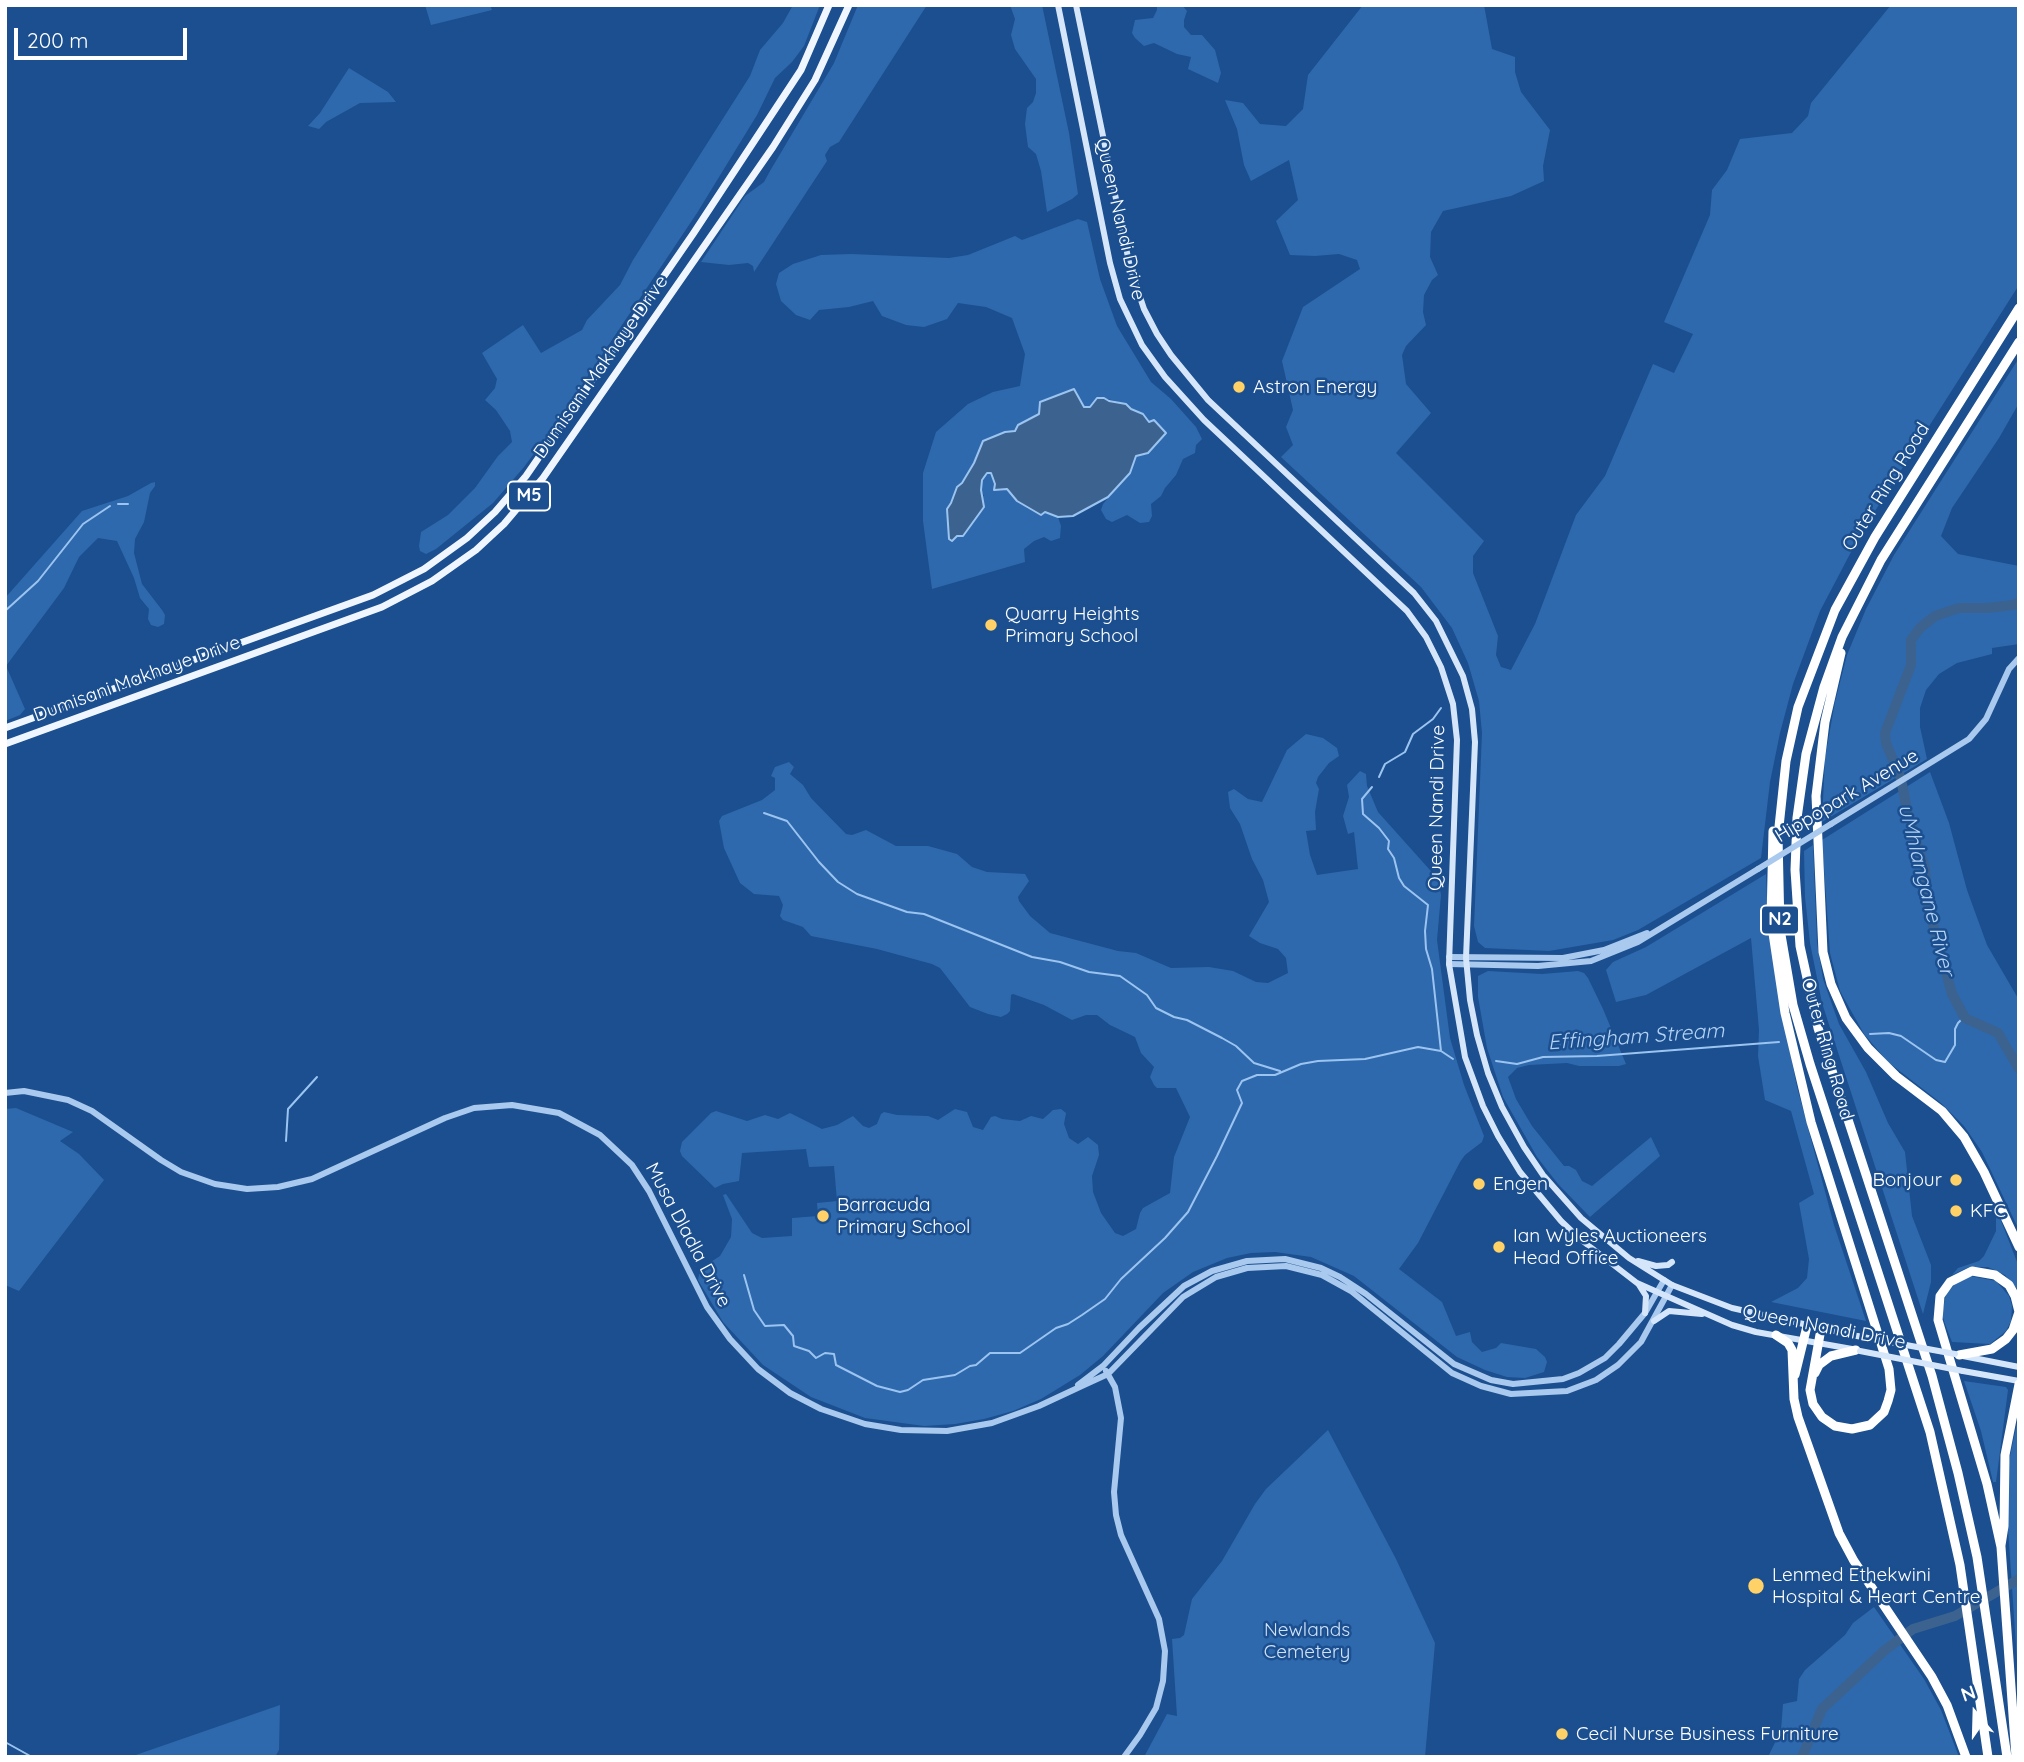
<!DOCTYPE html>
<html>
<head>
<meta charset="utf-8">
<style>
  body { margin:0 }
  #map { position:relative; width:2024px; height:1762px; overflow:hidden; background:#1b4f8f; font-family:Quicksand,sans-serif }
  canvas { display:block }
  .frame { position:absolute; inset:0; border:7px solid #fff; pointer-events:none }
  .north { position:absolute; left:1940px; top:1678px; width:70px; height:70px; -webkit-text-stroke:5px #1b4f8f; paint-order:stroke; rotate:341deg; font-size:19px; font-weight:700; line-height:28px; text-align:center; color:#fff }
  .north::after { content:''; display:block; margin:auto; width:24px; height:32px; background:#fff; clip-path:polygon(50% 0,100% 100%,50% 72%,0 100%) }
  .scale { position:absolute; left:14px; top:28px; width:173px; height:32px; box-sizing:border-box; border:4px solid #fff; border-top:0; padding-left:9px; font-size:21px; line-height:24px; white-space:nowrap; color:#fff; -webkit-text-stroke:5px #1b4f8f; paint-order:stroke }
</style>
</head>
<body>
<div id="map">
<canvas width="2024" height="1762"></canvas>
<div class="frame"></div>
<div class="north">N</div>
<div class="scale">200 m</div>
</div>
<script>
const g = document.querySelector('canvas').getContext('2d');
g.lineJoin = 'round';
function fillPath(path, color) {
  g.fillStyle = color;
  g.fill(path, 'evenodd');
}
function toPath(rows) {
  const path = new Path2D();
  for (const r of rows) {
    path.moveTo(r[0], r[1]);
    for (let i = 2; i < r.length; i += 2) path.lineTo(r[i], r[i + 1]);
  }
  return path;
}
function strokePath(path, color, width, dash) {
  g.strokeStyle = color;
  g.lineWidth = width;
  g.lineCap = dash ? 'butt' : 'round';
  g.setLineDash(dash || []);
  g.stroke(path);
}
function label(font, color, halo, rows, align = 'center') {
  g.font = font + ' Quicksand,sans-serif';
  g.lineWidth = 5;
  g.setLineDash([]);
  g.textBaseline = 'middle';
  g.strokeStyle = halo;
  g.fillStyle = color;
  for (const [text, x, y, turn = 0] of rows) {
    g.save();
    g.translate(x, y);
    g.rotate((+turn || 0) * Math.PI / 180);
    g.textAlign = isNaN(turn) ? turn : align;
    if (halo) g.strokeText(text, 0, 0);
    g.fillText(text, 0, 0);
    g.restore();
  }
}
const green = toPath([
  [425,5,490,5,492,10,431,25],
  [793,5,820,5,804,46,792,62,775,78,757,115,697,213,553,428,524,467,493,503,436,549,426,554,420,551,419,546,421,532,448,515,475,488,498,456,512,442,510,431,496,410,485,400,495,388,497,379,482,353,523,325,541,353,582,330,587,320,620,285,633,260,750,76,760,50,783,23],
  [858,5,927,5,839,142,830,147,825,155,827,161,754,272,753,266,748,263,729,265,701,262,745,196,764,182,770,171,834,63],
  [1010,5,1042,5,1069,133,1078,194,1072,199,1047,212,1041,171,1036,154,1028,147,1025,124,1027,108,1033,102,1036,93,1036,79,1015,49,1011,35,1015,19],
  [1157,5,1182,5,1187,11,1184,20,1184,27,1191,35,1202,35,1215,50,1221,73,1218,83,1188,69,1191,57,1177,54,1154,43,1144,46,1135,38,1132,33,1135,20,1153,18,1157,10],
  [1363,5,1484,5,1492,49,1515,57,1515,72,1521,92,1550,130,1543,166,1544,181,1511,196,1443,211,1431,232,1430,257,1438,275,1432,280,1424,295,1423,312,1426,325,1406,346,1402,355,1406,384,1431,413,1396,453,1484,541,1473,556,1473,573,1498,636,1496,655,1501,667,1511,670,1535,624,1576,515,1605,476,1653,364,1674,373,1693,334,1664,322,1710,215,1712,190,1727,170,1740,139,1792,133,1808,116,1811,103,1891,5,2019,5,2019,285,1861,533,1820,611,1793,684,1780,733,1770,782,1761,858,1638,930,1613,940,1549,951,1485,948,1478,942,1474,926,1482,733,1479,701,1468,663,1452,628,1421,587,1281,457,1293,445,1286,427,1293,410,1282,361,1303,307,1360,269,1357,260,1339,254,1315,256,1290,255,1276,221,1298,200,1289,160,1251,181,1244,165,1237,129,1225,100,1243,103,1260,124,1286,126,1303,109,1308,75],
  [349,68,388,92,396,102,360,103,326,122,319,129,308,126,320,113],
  [1078,219,1087,222,1100,279,1117,326,1151,382,1171,399,1196,427,1202,439,1196,445,1195,453,1183,459,1176,475,1165,488,1161,496,1151,504,1152,516,1149,522,1140,523,1127,515,1112,522,1106,519,1101,510,1103,504,1130,473,1149,422,1143,414,1131,409,1126,404,1104,398,1097,398,1090,407,1084,407,1076,391,1065,392,1054,398,1040,402,1039,414,1018,425,1015,431,1005,432,983,441,974,463,947,509,984,496,981,490,982,480,987,473,991,472,995,484,1007,489,1027,508,1040,515,1045,512,1058,517,1061,526,1060,538,1051,541,1044,537,1034,541,1024,549,1025,562,932,589,923,521,923,473,936,432,968,404,993,392,1020,386,1025,354,1012,318,986,307,958,303,947,319,924,327,906,325,882,316,873,301,849,307,819,310,810,320,796,315,781,301,776,284,779,273,793,264,821,255,851,254,949,258,968,255,1015,236,1022,240],
  [2019,358,2019,403,1999,438,1952,508,1941,536,1958,554,2019,566,2019,644,1992,648,1992,654,1957,663,1939,674,1926,690,1920,708,1920,727,1927,759,1822,822,1825,758,1835,702,1847,655,1866,609,1894,555],
  [155,482,155,486,150,493,144,522,135,539,134,553,142,584,162,610,165,615,164,624,158,627,151,625,148,619,149,609,140,598,134,578,117,541,98,538,79,557,64,588,6,666,25,709,20,715,5,721,5,598,82,511,128,496,151,483],
  [1306,734,1323,738,1337,748,1339,756,1329,763,1318,777,1316,783,1319,789,1315,812,1316,830,1306,831,1310,855,1317,875,1358,869,1354,832,1348,834,1343,816,1349,797,1347,785,1360,771,1366,774,1367,786,1378,812,1438,879,1441,895,1437,940,1450,1038,1464,1085,1484,1136,1482,1142,1465,1155,1460,1162,1418,1243,1399,1269,1442,1302,1456,1336,1470,1332,1472,1342,1482,1352,1496,1348,1501,1343,1536,1349,1545,1357,1547,1362,1544,1372,1525,1378,1507,1377,1485,1370,1457,1357,1354,1276,1311,1257,1275,1252,1251,1253,1227,1258,1193,1272,1163,1293,1103,1356,1080,1375,1041,1399,1013,1411,984,1419,955,1424,924,1426,865,1418,811,1397,763,1365,723,1322,698,1280,700,1269,720,1256,731,1237,732,1219,723,1195,726,1194,752,1233,762,1238,792,1236,792,1218,818,1216,817,1203,837,1201,834,1166,809,1167,806,1149,742,1153,739,1181,723,1184,715,1188,682,1156,680,1151,682,1142,711,1113,716,1111,747,1121,765,1115,778,1119,790,1113,822,1129,837,1125,853,1116,863,1126,869,1128,877,1124,881,1114,884,1112,897,1115,928,1116,938,1120,955,1109,967,1112,973,1127,983,1130,991,1117,995,1116,1002,1119,1020,1121,1031,1116,1043,1119,1053,1110,1061,1109,1066,1113,1064,1124,1069,1138,1078,1144,1088,1137,1098,1145,1099,1155,1092,1176,1093,1192,1101,1213,1115,1233,1123,1236,1136,1229,1140,1213,1143,1208,1170,1193,1174,1157,1190,1117,1176,1088,1157,1088,1154,1085,1150,1077,1154,1067,1141,1053,1135,1037,1110,1025,1097,1015,1086,1015,1072,1020,1044,1005,1013,994,1011,995,1010,1011,1007,1014,1001,1017,988,1014,970,1007,940,968,932,964,877,949,811,936,803,927,783,920,780,916,783,905,779,896,754,894,740,883,724,848,719,821,722,816,762,800,775,790,775,778,771,776,775,767,789,762,794,767,790,774,803,785,811,798,846,834,852,835,866,830,896,846,928,846,957,854,972,867,987,872,1025,874,1029,881,1018,897,1019,901,1030,916,1050,933,1118,951,1136,953,1171,968,1209,967,1233,971,1256,982,1268,983,1288,973,1286,958,1278,949,1260,943,1249,936,1269,902,1263,880,1252,859,1240,824,1230,808,1228,792,1234,789,1248,799,1262,802,1287,750],
  [1930,772,1949,823,1967,890,1987,945,2019,1000,2019,1230,1982,1152,1964,1126,1941,1103,1888,1062,1864,1034,1840,991,1830,953,1822,840],
  [1813,845,1817,943,1823,979,1839,1024,1866,1072,1888,1123,1905,1152,1912,1216,1931,1265,1931,1282,1923,1314,1822,1003,1810,943,1805,897,1804,851],
  [1766,874,1768,923,1778,992,1797,1087,1834,1225,1866,1321,1771,1302,1798,1288,1807,1278,1809,1259,1799,1203,1814,1194,1791,1111,1765,1100,1758,1056,1759,1030,1751,938,1646,995,1616,1002,1606,970,1613,962,1646,947],
  [1488,971,1542,974,1578,971,1584,973,1588,978,1603,1009,1626,1064,1619,1066,1579,1066,1567,1063,1529,1065,1517,1068,1508,1077,1516,1099,1532,1126,1564,1166,1569,1166,1576,1170,1582,1181,1592,1186,1651,1137,1660,1156,1590,1217,1558,1184,1537,1157,1503,1097,1487,1048,1478,997,1478,976],
  [16,1108,73,1132,60,1141,79,1154,104,1180,19,1291,5,1285,5,1109],
  [1996,1208,2019,1267,2019,1291,2005,1275,1988,1267,1969,1267,1952,1275,1958,1268,1979,1261,1984,1256,1996,1231],
  [1970,1276,1996,1281,2009,1296,2012,1306,2011,1321,2006,1331,1990,1344,1952,1342,1945,1324,1942,1314,1946,1294,1956,1283],
  [1964,1381,2006,1387,2008,1390,1996,1482,1993,1482,1981,1431],
  [2019,1413,2019,1690,2007,1514,2009,1461],
  [1328,1430,1396,1559,1435,1643,1425,1757,1144,1757,1167,1714,1177,1716,1172,1639,1180,1638,1184,1635,1192,1599,1222,1561,1255,1504,1266,1489],
  [1874,1607,1924,1679,1941,1710,1959,1757,1768,1757,1781,1730,1783,1704,1797,1701,1799,1679,1805,1670,1845,1635,1853,1623],
  [280,1705,279,1750,275,1757,130,1757]
]);
const water = toPath([
  [1074,389,1084,407,1090,407,1097,398,1104,398,1109,401,1126,404,1131,409,1143,414,1149,422,1154,420,1166,433,1148,453,1136,456,1130,473,1108,497,1073,516,1058,517,1045,512,1041,515,1017,501,1007,489,994,490,995,484,991,473,987,473,982,480,981,490,984,507,963,536,957,536,952,541,949,539,947,509,951,503,957,487,962,483,974,463,983,441,1005,432,1015,431,1018,425,1039,414,1040,402,1074,389]
]);
const stream = toPath([
  [118,504,128,504],
  [5,611,38,581,83,524,110,506],
  [1379,777,1385,764,1405,752,1413,734,1433,719,1441,708],
  [1372,787,1362,799,1363,814,1379,828,1389,841,1388,849,1394,858,1399,878,1404,886,1428,905,1425,931,1426,949,1432,969,1441,1051,1453,1059],
  [764,813,787,821,819,862,838,882,857,894,907,912,924,914,1032,957,1060,962,1089,972,1120,976,1147,995,1156,1008,1174,1017,1187,1020,1222,1038,1236,1046,1254,1063,1280,1071],
  [1870,1034,1889,1033,1901,1036,1936,1060,1945,1062,1955,1045,1955,1029,1958,1023,1963,1018,1972,1021],
  [1496,1061,1517,1064,1543,1057,1597,1056,1779,1042],
  [286,1141,288,1109,317,1077],
  [744,1275,754,1310,765,1326,784,1325,793,1336,794,1346,809,1351,816,1358,825,1353,834,1354,836,1365,877,1386,900,1392,908,1390,923,1380,955,1375,970,1366,976,1365,990,1353,1020,1353,1056,1328,1068,1324,1082,1315,1105,1299,1121,1279,1165,1238,1188,1212,1217,1156,1242,1103,1237,1090,1242,1081,1257,1075,1275,1075,1301,1064,1318,1061,1365,1059,1418,1047,1441,1051],
  [5,1742,32,1757]
]);
const river = toPath([
  [2019,602,2014,605,1987,608,1959,608,1935,616,1920,628,1911,640,1911,665,1885,733,1886,743,1901,779,1907,810,1925,869,1928,906,1952,994,1965,1018,1998,1033,2019,1069],
  [1802,1757,1822,1709,1885,1650,1913,1629,1955,1616,2019,1579]
]);
const tertiary = toPath([
  [1831,824,1969,739,1986,719,2009,669,2019,658],
  [1449,957,1563,958,1604,950,1647,933],
  [1449,964,1538,966,1591,961,1638,942,1758,869],
  [5,1093,24,1091,68,1100,92,1111,161,1160,181,1172,215,1184,247,1189,278,1187,312,1179,445,1118,474,1108,512,1105,559,1113,600,1135,632,1165,649,1191,707,1307,730,1339,758,1369,790,1393,821,1409,865,1424,901,1430,947,1431,992,1423,1039,1406,1084,1385,1108,1374,1183,1297,1216,1277,1247,1268,1286,1266,1322,1275,1351,1291,1452,1373,1481,1386,1511,1394,1567,1391,1596,1380,1618,1365,1641,1342,1672,1285],
  [1106,1371,1115,1387,1121,1418,1114,1492,1116,1515,1121,1535,1159,1619,1165,1651,1163,1681,1156,1708,1140,1735,1124,1757],
  [1078,1385,1103,1366,1139,1328,1184,1286,1212,1271,1247,1261,1285,1259,1321,1268,1340,1277,1366,1294,1454,1364,1491,1380,1513,1384,1563,1379,1579,1373,1605,1358,1619,1344,1645,1313,1664,1280]
]);
const secondary = toPath([
  [1058,5,1110,263,1120,299,1142,345,1165,377,1204,420,1407,611,1426,637,1441,667,1453,704,1457,740,1449,964,1465,1057,1483,1106,1498,1136,1520,1172,1561,1221,1580,1239,1637,1283,1732,1325,1756,1332,1852,1349],
  [1076,5,1130,267,1144,309,1157,334,1171,355,1208,400,1414,593,1436,621,1463,676,1472,709,1475,742,1466,958,1470,1000,1477,1035,1488,1073,1502,1107,1524,1147,1543,1175,1581,1218,1629,1258,1672,1285,1732,1308,1857,1336],
  [1638,1261,1656,1266,1668,1265,1672,1262],
  [1639,1285,1646,1296,1645,1313],
  [1654,1321,1669,1311,1702,1314],
  [1963,1356,2019,1367],
  [1963,1371,2019,1381]
]);
const primary = toPath([
  [5,728,373,595,424,569,467,538,495,512,526,476,693,234,801,70,829,5],
  [5,744,382,607,432,581,476,550,504,524,543,478,773,147,815,80,849,5]
]);
const motorway = toPath([
  [1841,653,1825,722,1816,796,1823,952,1831,984,1846,1018,1868,1048,1896,1076,1942,1111,1964,1137,1984,1172,2019,1247],
  [1773,831,1771,920,1785,1013,1811,1122,1889,1369,1891,1390,1888,1401,1884,1412,1870,1425,1852,1429,1835,1426,1822,1417,1813,1404,1810,1390,1821,1329],
  [1776,1335,1788,1343,1792,1350,1794,1399,1798,1417,1839,1533,1854,1561,1932,1677,1947,1705,1966,1757],
  [1959,1355,1992,1349,2006,1339,2013,1330,2019,1312,2015,1296,2009,1285,1995,1275,1972,1271,1950,1282,1940,1296,1938,1320,1987,1484,2001,1547,2016,1757],
  [1815,1373,1819,1365,1831,1356,1856,1350],
  [1795,1375,1807,1326],
  [2001,1545,2004,1526,2005,1455,2019,1384],
  [1988,1757,1960,1565,1930,1432,1810,1064,1793,1005,1780,929,1778,836,1786,761,1798,707,1835,610,1875,537,2019,308],
  [2007,1757,1977,1557,1958,1473,1932,1376,1818,1028,1800,946,1795,870,1797,818,1806,754,1824,687,1842,637,1881,560,2019,342]
]);
const tertiaryBridge = toPath([
  [1758,869,1831,824]
]);
const secondaryBridge = toPath([
  [1857,1336,1955,1354],
  [1860,1351,1963,1371]
]);
const markers = [
  [1239,387,7,"#ffd166"],
  [991,625,7,"#ffd166"],
  [1956,1180,7,"#ffd166"],
  [1479,1184,7,"#ffd166"],
  [1956,1211,7,"#ffd166"],
  [823,1216,7,"#ffd166"],
  [1499,1247,7,"#ffd166"],
  [1756,1586,9,"#ffd166"],
  [1562,1734,7,"#ffd166"]
];
const shields = [
  [529,496,42],
  [1780,920,38]
];
const shieldNames = [
  ["M5",529,496],
  ["N2",1780,920]
];
const streetNames = [
  ["Queen Nandi Drive",1120,219,77],
  ["Dumisani Makhaye Drive",601,367,-55],
  ["Outer Ring Road",1886,487,-58],
  ["Dumisani Makhaye Drive",137,679,-20],
  ["Hippopark Avenue",1847,796,-31],
  ["Queen Nandi Drive",1437,808,-89],
  ["Outer Ring Road",1827,1049,74],
  ["Musa Dladla Drive",688,1235,62],
  ["Queen Nandi Drive",1824,1327,11]
];
const poiNames = [
  ["Astron Energy",1253,387],
  ["Quarry Heights",1005,614],
  ["Primary School",1005,636],
  ["Bonjour",1942,1180,"right"],
  ["Engen",1493,1184],
  ["Barracuda",837,1205],
  ["Primary School",837,1227],
  ["KFC",1970,1211],
  ["Ian Wyles Auctioneers",1513,1236],
  ["Head Office",1513,1258],
  ["Lenmed Ethekwini",1772,1575],
  ["Hospital & Heart Centre",1772,1597],
  ["Cecil Nurse Business Furniture",1576,1734]
];
const parkNames = [
  ["Newlands",1307,1630],
  ["Cemetery",1307,1652]
];
const waterNames = [
  ["uMhlangane River",1926,890,76],
  ["Effingham Stream",1636,1037,-4]
];
fillPath(green, '#2e69ad');
fillPath(water, '#3c6290');
strokePath(water, '#9cc4f0', 2);
strokePath(stream, '#9cc4f0', 2);
strokePath(river, '#3c6290', 10);
strokePath(tertiary, '#a9c9ee', 6);
strokePath(secondary, '#d6e6fa', 6);
strokePath(primary, '#f0f6ff', 7);
strokePath(motorway, '#fff', 9);
strokePath(tertiaryBridge, '#a9c9ee', 6);
strokePath(secondaryBridge, '#d6e6fa', 6);
for (const [x, y, r, color] of markers) {
  const dot = new Path2D();
  dot.arc(x, y, r, 0, 2 * Math.PI);
  g.fillStyle = color;
  g.fill(dot);
  strokePath(dot, '#1b4f8f', 2.5);
}
for (const [x, y, w] of shields) {
  const box = new Path2D();
  box.roundRect(x - w / 2, y - 14.5, w, 29, 5);
  g.fillStyle = '#1b4f8f';
  g.fill(box);
  strokePath(box, '#fff', 2);
}
label('bold 18px', '#fff', null, shieldNames);
label('19px', '#fff', '#1b4f8f', streetNames);
label('19px', '#fff', '#1b4f8f', poiNames, 'left');
label('19px', '#cfe3fa', '#1b4f8f', parkNames);
label('italic 21px', '#b5d3f5', '#1b4f8f', waterNames);
</script>
</body>
</html>
